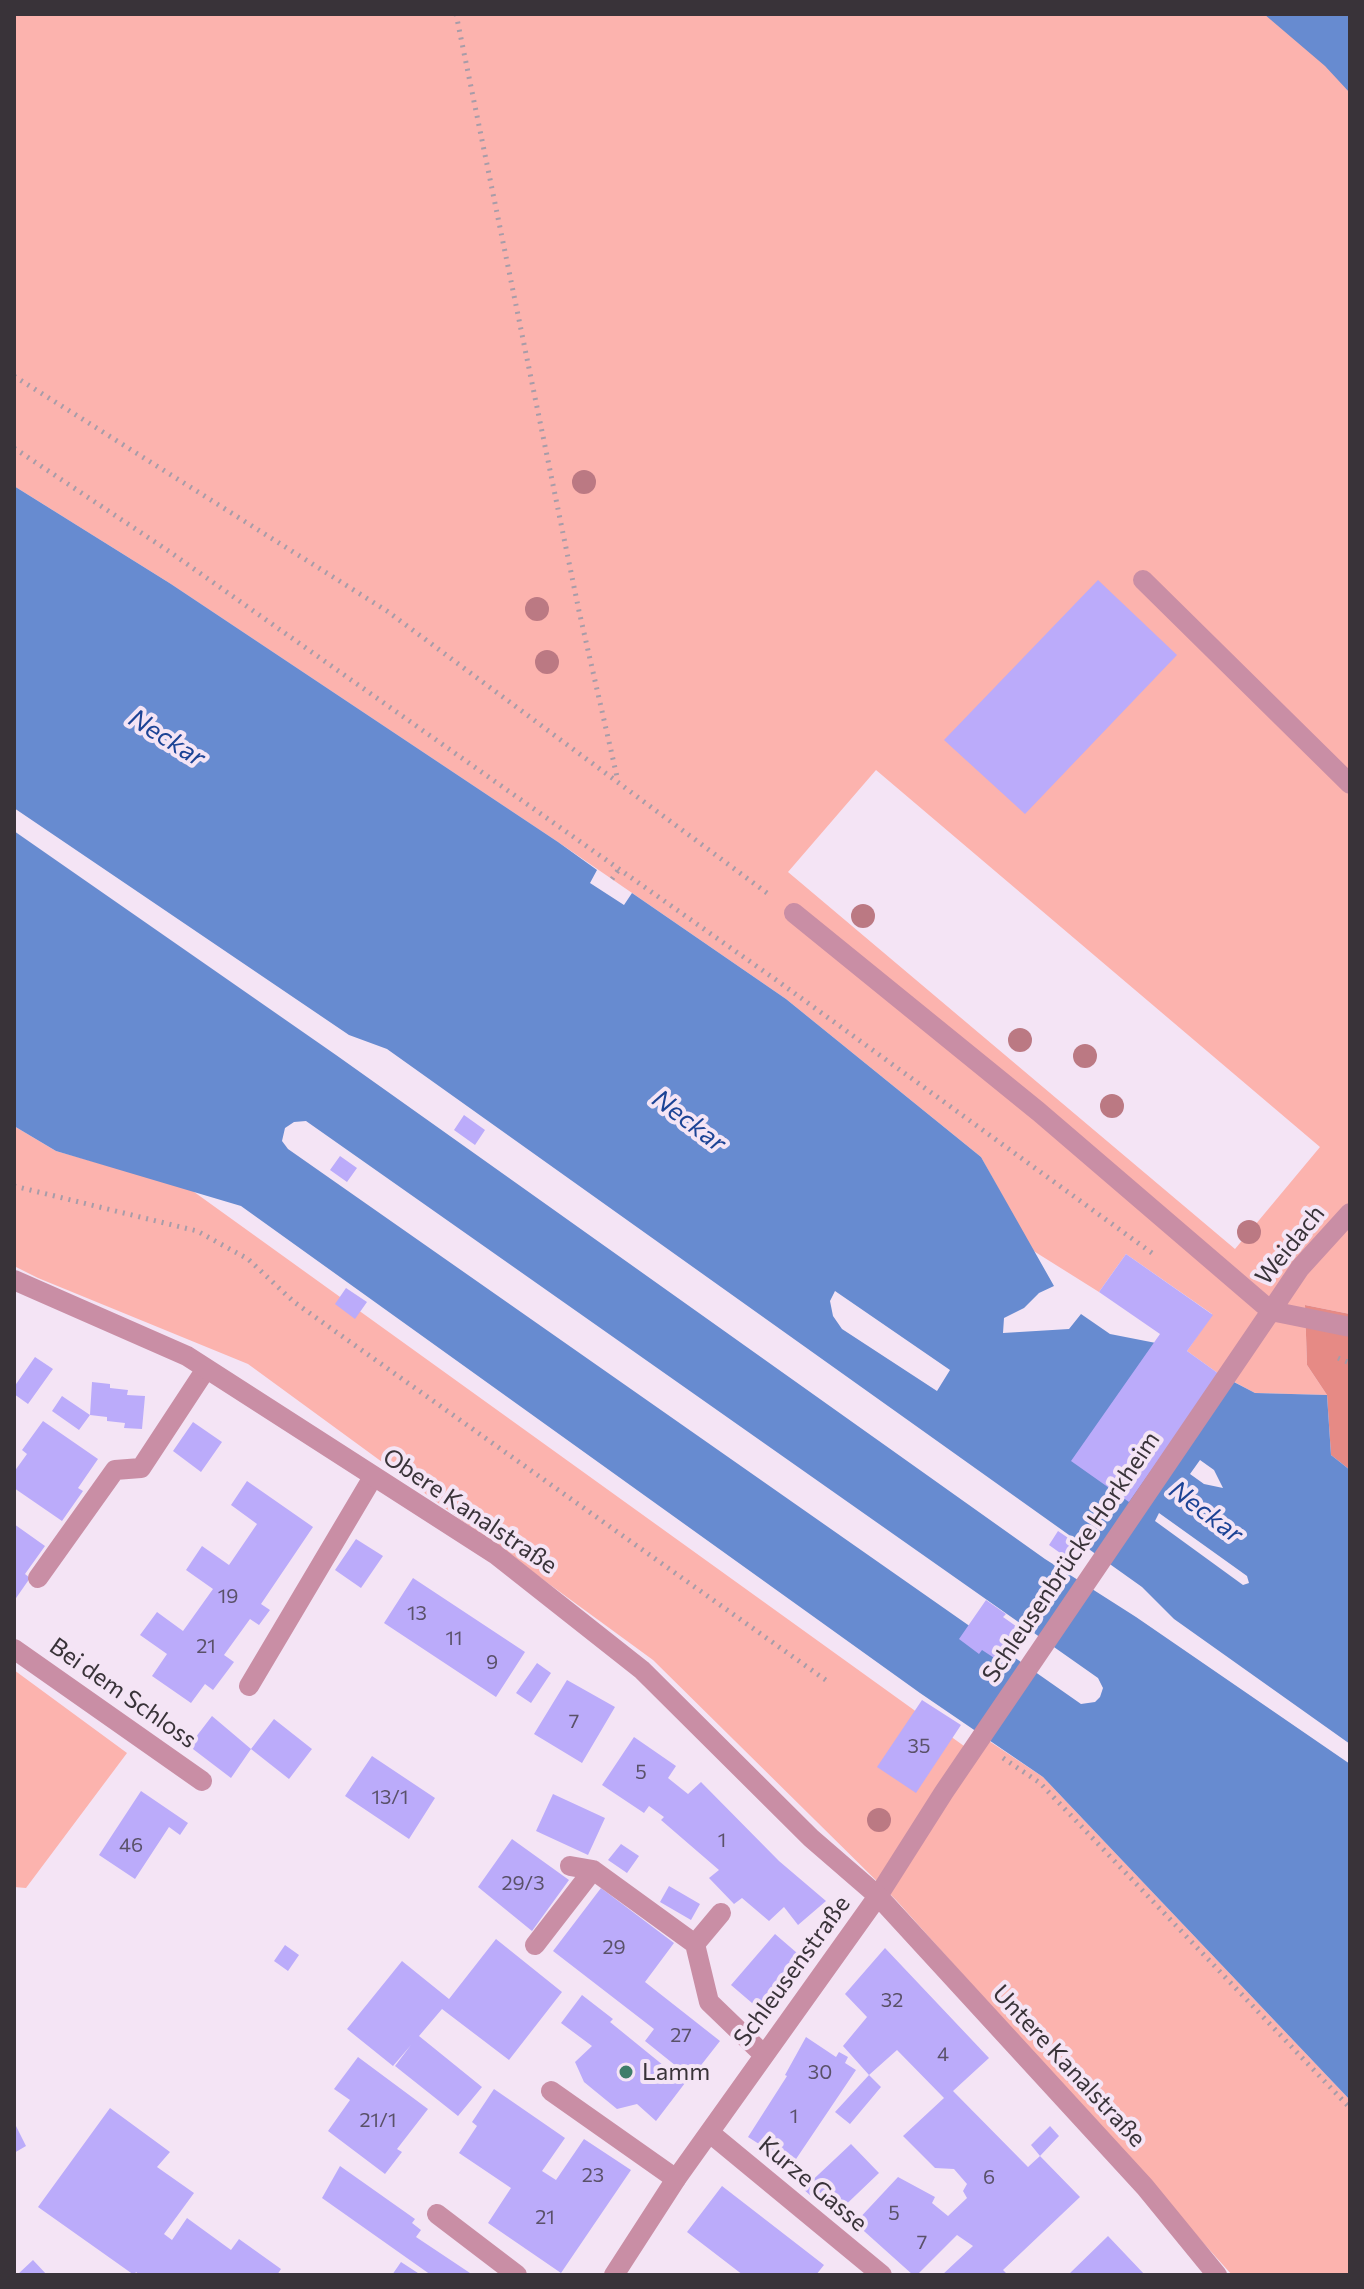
<!DOCTYPE html>
<html>
<head>
<meta charset="utf-8">
<style>
  body { margin:0 }
  #map { position:relative; width:1364px; height:2289px; overflow:hidden; background:#f4e4f5; font-family:Commissioner,sans-serif }
  canvas { display:block }
  .frame { position:absolute; inset:0; border:16px solid #393339; pointer-events:none }
</style>
</head>
<body>
<div id="map">
<canvas width="1364" height="2289"></canvas>
<div class="frame"></div>
</div>
<script>
const g = document.querySelector('canvas').getContext('2d');
g.lineJoin = 'round';
function fillPath(path, color) {
  g.fillStyle = color;
  g.fill(path, 'evenodd');
}
function toPath(rows) {
  const path = new Path2D();
  for (const r of rows) {
    path.moveTo(r[0], r[1]);
    for (let i = 2; i < r.length; i += 2) path.lineTo(r[i], r[i + 1]);
  }
  return path;
}
function strokePath(path, color, width, dash) {
  g.strokeStyle = color;
  g.lineWidth = width;
  g.lineCap = dash ? 'butt' : 'round';
  g.setLineDash(dash || []);
  g.stroke(path);
}
function label(font, color, halo, rows, align = 'center') {
  g.font = font + ' Commissioner,sans-serif';
  g.lineWidth = 8;
  g.setLineDash([]);
  g.textBaseline = 'middle';
  g.strokeStyle = halo;
  g.fillStyle = color;
  for (const [text, x, y, turn = 0] of rows) {
    g.save();
    g.translate(x, y);
    g.rotate((+turn || 0) * Math.PI / 180);
    g.textAlign = isNaN(turn) ? turn : align;
    if (halo) g.strokeText(text, 0, 0);
    g.fillText(text, 0, 0);
    g.restore();
  }
}
const green = toPath([
  [14,14,1350,14,1350,1314,1305,1305,1307,1365,1327,1395,1255,1393,1219,1374,1187,1351,1212,1314,1126,1254,1099,1292,1032,1250,981,1157,786,999,558,842,171,584,14,486],
  [876,770,1320,1147,1235,1249,788,872],
  [14,1126,56,1151,190,1189,964,1746,974,1731,1043,1777,1350,2100,1350,2275,1232,2275,896,1900,653,1660,248,1364,38,1278,14,1266],
  [14,1670,127,1753,26,1888,14,1887]
]);
const forest = toPath([
  [1305,1305,1350,1314,1350,1470,1331,1455,1327,1395,1307,1365]
]);
const water = toPath([
  [1264,14,1350,14,1350,93,1325,66],
  [14,486,171,584,558,842,597,870,590,883,624,905,632,893,786,999,981,1157,1054,1286,1039,1293,1024,1308,1004,1318,1003,1333,1069,1329,1081,1314,1110,1334,1161,1344,1255,1393,1327,1395,1331,1455,1350,1470,1350,1744,1174,1619,1142,1587,387,1049,349,1035,14,808],
  [835,1291,950,1370,937,1391,842,1329,833,1316,830,1301],
  [1200,1460,1214,1470,1223,1488,1204,1484,1190,1474],
  [1159,1513,1247,1576,1249,1583,1243,1585,1155,1521],
  [14,831,336,1055,1045,1559,1136,1617,1350,1764,1350,2100,1043,1777,920,1693,241,1206,56,1151,14,1126],
  [306,1121,1098,1678,1103,1688,1100,1697,1095,1702,1081,1704,288,1149,282,1141,285,1128,294,1122]
]);
const building = toPath([
  [1098,580,1177,655,1025,814,944,740],
  [464,1115,485,1130,475,1145,454,1130],
  [340,1156,357,1168,347,1182,330,1170],
  [1126,1254,1213,1315,1187,1351,1219,1374,1129,1502,1071,1461,1160,1334,1099,1292],
  [346,1288,367,1302,355,1319,335,1304],
  [35,1357,53,1369,28,1404,14,1394,14,1387],
  [92,1382,110,1384,110,1388,128,1390,127,1395,145,1396,142,1429,124,1428,125,1423,107,1421,107,1417,90,1415],
  [62,1396,90,1415,79,1430,52,1411],
  [43,1421,98,1459,78,1488,83,1491,62,1521,14,1488,14,1472,27,1454,22,1450],
  [193,1422,222,1442,201,1472,173,1451],
  [247,1481,313,1527,261,1604,270,1610,259,1625,250,1619,224,1655,234,1662,213,1690,205,1684,191,1703,152,1676,167,1654,140,1635,157,1612,183,1631,213,1589,186,1570,202,1546,229,1565,257,1524,231,1505],
  [14,1524,45,1546,25,1574,30,1578,14,1601],
  [1058,1531,1080,1546,1070,1560,1049,1545],
  [356,1539,383,1556,361,1588,335,1570],
  [413,1578,525,1652,496,1697,384,1623],
  [986,1600,1006,1614,1003,1617,1030,1636,1008,1667,982,1650,979,1654,959,1639],
  [537,1663,551,1673,531,1703,516,1693],
  [567,1680,615,1707,582,1763,534,1734],
  [922,1700,961,1725,916,1793,877,1767],
  [212,1716,251,1749,231,1778,189,1746],
  [274,1719,312,1749,289,1779,251,1749],
  [634,1737,676,1766,668,1778,688,1794,701,1782,779,1861,826,1901,798,1925,784,1907,769,1921,742,1898,734,1904,709,1878,719,1870,661,1820,664,1817,649,1806,644,1813,602,1785],
  [372,1756,435,1798,409,1839,345,1796],
  [141,1791,188,1823,180,1835,169,1827,135,1879,99,1855],
  [553,1794,605,1818,588,1855,536,1831],
  [512,1839,569,1880,532,1931,478,1887],
  [621,1844,639,1856,627,1873,608,1860],
  [669,1886,700,1904,691,1920,660,1902],
  [601,1888,674,1943,645,1982,720,2041,691,2078,645,2041,654,2029,553,1951],
  [775,1934,804,1959,759,2009,731,1985],
  [496,1939,562,1992,509,2060,442,2009,419,2036,482,2087,458,2116,395,2066,411,2045,393,2066,347,2029,402,1961,449,1999],
  [285,1945,299,1955,288,1971,274,1961],
  [885,1948,989,2058,953,2091,1028,2167,1040,2156,1080,2197,1003,2270,1008,2275,942,2275,973,2246,957,2235,917,2275,913,2275,855,2223,898,2177,935,2197,932,2203,948,2216,967,2198,963,2191,967,2184,954,2169,935,2168,903,2136,944,2098,897,2050,869,2075,881,2087,850,2124,835,2112,869,2075,843,2046,867,2017,845,1994],
  [582,1995,613,2019,610,2022,685,2083,656,2121,637,2104,617,2109,584,2082,575,2062,592,2046,561,2023],
  [806,2037,836,2057,839,2052,848,2057,845,2063,856,2070,792,2165,748,2137,787,2076,785,2075],
  [358,2057,428,2109,397,2149,402,2152,385,2174,328,2131,350,2100,334,2089],
  [494,2089,565,2138,542,2171,556,2180,584,2139,631,2170,561,2273,488,2223,511,2188,459,2153,477,2126,472,2122],
  [110,2108,170,2152,157,2167,194,2193,164,2234,172,2240,187,2218,231,2250,239,2239,281,2269,277,2275,140,2275,136,2272,134,2275,38,2207],
  [14,2122,26,2146,14,2153],
  [1050,2126,1059,2136,1040,2156,1031,2145],
  [851,2144,879,2173,834,2216,803,2189],
  [340,2166,415,2219,412,2223,421,2230,416,2237,473,2275,431,2275,322,2198],
  [722,2186,824,2265,816,2275,743,2275,687,2232],
  [1108,2236,1145,2275,1068,2275],
  [33,2260,47,2275,17,2275],
  [401,2262,421,2275,392,2275]
]);
const path = toPath([
  [456,14,579,611,618,781],
  [14,376,387,611,771,896],
  [14,448,170,552,779,982,1156,1256],
  [612,879,619,869],
  [14,1186,197,1231,248,1259,294,1302,827,1681],
  [1338,1358,1350,1363],
  [1003,1758,1040,1783,1350,2108]
]);
const lane = toPath([
  [1143,580,1350,784],
  [794,913,1039,1112,1271,1311,944,1792,878,1896],
  [1350,1213,1300,1268,1271,1311,1350,1327],
  [38,1578,115,1470,141,1468,206,1369],
  [14,1649,202,1781],
  [249,1686,373,1477],
  [570,1866,593,1870,695,1944,709,2002,764,2055],
  [695,1944,721,1913],
  [535,1945,593,1870],
  [551,2091,676,2179],
  [710,2133,882,2275],
  [437,2214,517,2275]
]);
const street = toPath([
  [14,1280,187,1356,495,1554,642,1670,811,1838,878,1896,1145,2187,1217,2275],
  [614,2275,676,2179,878,1896]
]);
const trees = [
  [584,482],
  [537,609],
  [547,662],
  [863,916],
  [1020,1040],
  [1085,1056],
  [1112,1106],
  [1249,1232],
  [879,1820]
];
const markers = [
  [626,2072,8,"#3e7d6a"]
];
const numberNames = [
  ["19",228,1596],
  ["13",417,1613],
  ["11",454,1638],
  ["21",206,1646],
  ["9",492,1662],
  ["7",574,1721],
  ["35",919,1746],
  ["5",641,1772],
  ["13/1",390,1797],
  ["1",722,1840],
  ["46",131,1845],
  ["29/3",523,1883],
  ["29",614,1947],
  ["32",892,2000],
  ["27",681,2035],
  ["4",943,2054],
  ["30",820,2072],
  ["1",794,2116],
  ["21/1",378,2120],
  ["23",593,2175],
  ["6",989,2177],
  ["5",894,2213],
  ["21",545,2217],
  ["7",922,2242]
];
const streetNames = [
  ["Weidach",1290,1245,-51],
  ["Obere Kanalstraße",470,1511,34],
  ["Schleusenbrücke Horkheim",1071,1557,-56],
  ["Bei dem Schloss",123,1693,35],
  ["Schleusenstraße",792,1971,-54],
  ["Untere Kanalstraße",1069,2066,47],
  ["Kurze Gasse",813,2184,40]
];
const poiNames = [
  ["Lamm",642,2072]
];
const waterNames = [
  ["Neckar",167,738,32],
  ["Neckar",689,1121,37],
  ["Neckar",1206,1512,37]
];
fillPath(green, '#fcb3ae');
fillPath(forest, '#e68a85');
fillPath(water, '#678bd0');
fillPath(building, '#bbabfa');
strokePath(path, '#a89ca8', 5, [2, 6]);
strokePath(lane, '#c98ea5', 20);
strokePath(street, '#c98ea5', 20);
g.fillStyle = '#bb7983';
for (const [x, y] of trees) {
  g.beginPath();
  g.arc(x, y, 12, 0, 2 * Math.PI);
  g.fill();
}
for (const [x, y, r, color] of markers) {
  const dot = new Path2D();
  dot.arc(x, y, r, 0, 2 * Math.PI);
  g.fillStyle = color;
  g.fill(dot);
  strokePath(dot, '#f4e4f5', 3);
}
label('20px', '#5a5169', null, numberNames);
label('24px', '#393339', '#f4e4f5', streetNames);
label('24px', '#393339', '#f4e4f5', poiNames, 'left');
label('italic 26px', '#1c4395', '#f4e4f5', waterNames);
</script>
</body>
</html>
